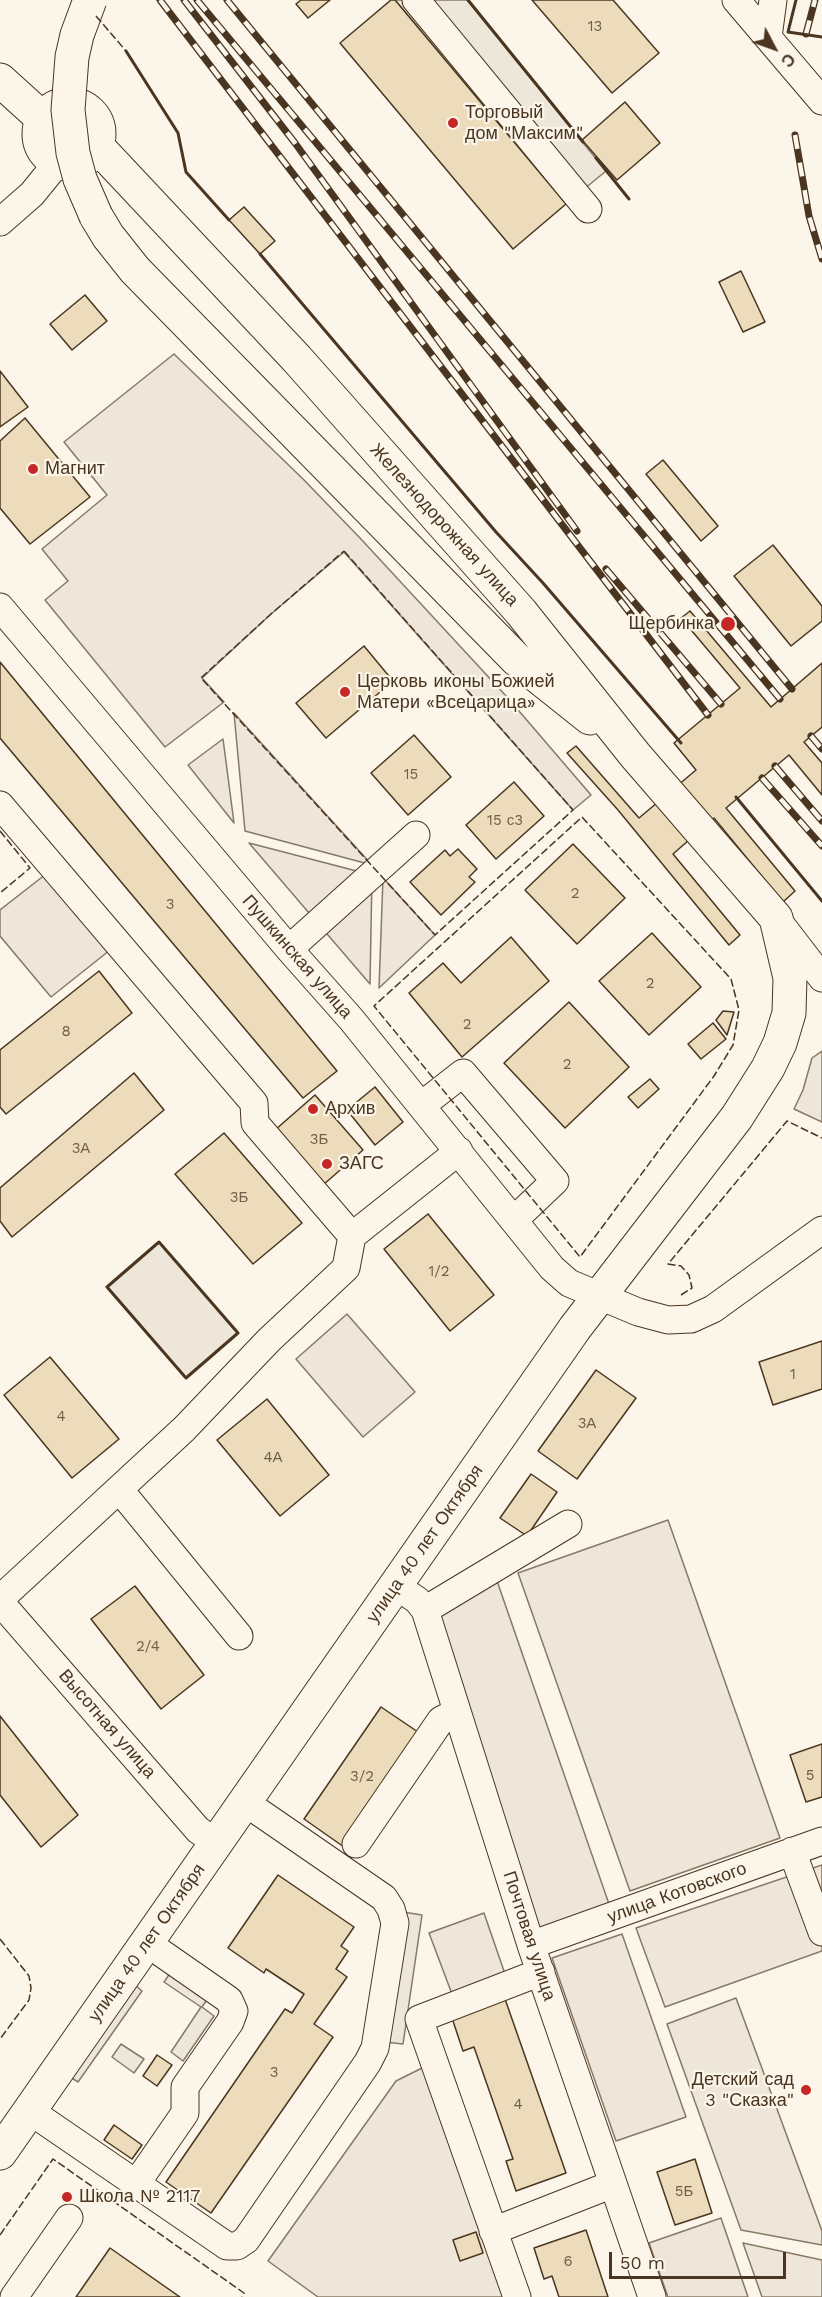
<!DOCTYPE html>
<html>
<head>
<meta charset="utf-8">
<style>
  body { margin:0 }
  #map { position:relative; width:822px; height:2297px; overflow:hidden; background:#fbf6e9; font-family:"Work Sans",sans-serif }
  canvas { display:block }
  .north { position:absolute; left:744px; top:18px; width:60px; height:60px; -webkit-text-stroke:4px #fbf6e9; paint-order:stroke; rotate:131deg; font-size:16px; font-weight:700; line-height:24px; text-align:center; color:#4a3520 }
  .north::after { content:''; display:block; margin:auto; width:21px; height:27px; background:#4a3520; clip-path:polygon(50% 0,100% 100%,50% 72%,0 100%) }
  .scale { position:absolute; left:609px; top:2252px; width:177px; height:27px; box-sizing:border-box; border:3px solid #4a3520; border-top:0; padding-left:8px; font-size:18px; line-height:21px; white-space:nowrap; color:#4a3520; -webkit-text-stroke:4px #fbf6e9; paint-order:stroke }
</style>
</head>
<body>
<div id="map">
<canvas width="822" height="2297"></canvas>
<div class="north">С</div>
<div class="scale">50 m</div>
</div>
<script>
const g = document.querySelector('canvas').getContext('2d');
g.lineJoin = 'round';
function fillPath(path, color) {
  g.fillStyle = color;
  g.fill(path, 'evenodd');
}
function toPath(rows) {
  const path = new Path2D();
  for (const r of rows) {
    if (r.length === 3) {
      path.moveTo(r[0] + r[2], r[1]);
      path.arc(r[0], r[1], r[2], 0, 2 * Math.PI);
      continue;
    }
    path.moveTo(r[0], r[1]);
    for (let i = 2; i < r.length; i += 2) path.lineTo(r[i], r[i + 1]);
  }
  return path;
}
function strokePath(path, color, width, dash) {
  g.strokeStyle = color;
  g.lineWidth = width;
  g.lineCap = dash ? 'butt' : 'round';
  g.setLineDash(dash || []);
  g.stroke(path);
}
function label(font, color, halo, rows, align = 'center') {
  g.font = font + ' "Work Sans",sans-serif';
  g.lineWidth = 4.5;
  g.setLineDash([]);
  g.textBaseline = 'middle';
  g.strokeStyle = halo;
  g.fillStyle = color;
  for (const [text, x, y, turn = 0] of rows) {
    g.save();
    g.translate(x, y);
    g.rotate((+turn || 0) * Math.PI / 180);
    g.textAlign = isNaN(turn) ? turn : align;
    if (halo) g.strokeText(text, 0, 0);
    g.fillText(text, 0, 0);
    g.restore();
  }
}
const green = toPath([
  [174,354,304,480,360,538,507,697,591,795,573,810,344,552,271,614,202,678,224,702,165,747,45,600,68,581,42,549,107,495,64,442,174,354],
  [234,713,372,865,245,831,234,713],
  [223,739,234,823,188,765,223,739],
  [249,843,372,875,370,984,249,843],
  [46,874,110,950,51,997,0,936,0,910,46,874],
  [383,878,435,935,379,988,383,878],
  [822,1051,822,1122,794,1109,803,1090,812,1058,822,1051],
  [159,1242,238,1333,186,1378,107,1287,159,1242],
  [347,1314,415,1392,363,1437,296,1359,347,1314],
  [668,1520,780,1838,630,1891,518,1573,668,1520],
  [496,1578,609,1904,538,1932,432,1614,496,1578],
  [822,1865,822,1951,665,2007,636,1928,822,1865],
  [484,1913,505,1974,452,1994,429,1933,484,1913],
  [622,1934,686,2117,616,2141,552,1958,622,1934],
  [736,1998,822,2231,822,2245,741,2230,667,2024,736,1998],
  [424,2067,507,2297,318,2297,268,2261,396,2081,424,2067],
  [721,2218,748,2297,668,2297,649,2243,721,2218],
  [743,2243,822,2260,822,2297,762,2297,743,2243]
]);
const parking = toPath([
  [395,0,467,0,606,171,566,204,395,0],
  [403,1912,422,1915,403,2044,384,2042,403,1912],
  [173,1969,210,1995,202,2007,214,2016,183,2061,171,2052,201,2007,164,1982,173,1969],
  [135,1985,142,1991,78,2082,70,2077,135,1985],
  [121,2044,144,2059,134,2073,112,2057,121,2044]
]);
const building = toPath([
  [301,0,330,0,308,18,296,4,301,0],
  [391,0,395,0,566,204,513,249,340,43,391,0],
  [532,0,613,0,659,53,612,93,532,0],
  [625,102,660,143,617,180,582,140,625,102],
  [244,207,275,241,260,254,229,220,244,207],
  [741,271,765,322,743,332,719,282,741,271],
  [85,295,107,321,72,350,50,324,85,295],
  [0,371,28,407,0,427,0,371],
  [25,418,90,497,30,544,0,508,0,441,25,418],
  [663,460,718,526,701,541,646,474,663,460],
  [773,545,822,606,822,621,791,646,734,576,773,545],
  [690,611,771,707,822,663,822,727,804,742,822,763,822,795,789,755,726,808,795,891,783,902,714,818,673,854,740,935,729,945,618,810,567,753,576,746,639,818,696,770,674,743,740,688,681,618,690,611],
  [364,646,393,681,326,738,296,703,364,646],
  [0,662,337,1071,303,1098,0,738,0,662],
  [414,735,451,777,408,815,371,773,414,735],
  [514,782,544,816,496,859,466,825,514,782],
  [573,844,625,898,577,944,525,890,573,844],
  [458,849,477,869,469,877,475,882,441,915,410,882,445,850,450,856,458,849],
  [652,933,701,987,649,1035,599,981,652,933],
  [511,937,549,981,462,1057,409,993,443,963,461,983,511,937],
  [99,971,132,1013,6,1114,0,1107,0,1050,99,971],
  [569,1002,629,1067,565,1128,504,1063,569,1002],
  [723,1011,734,1012,727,1035,716,1020,723,1011],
  [713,1023,726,1039,701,1059,688,1044,713,1023],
  [134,1073,164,1110,12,1237,0,1221,0,1188,134,1073],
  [650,1079,659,1089,638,1108,628,1097,650,1079],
  [375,1087,403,1122,375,1145,347,1110,375,1087],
  [315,1095,363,1150,323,1185,275,1130,315,1095],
  [224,1133,302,1223,253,1264,175,1174,224,1133],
  [428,1214,494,1295,450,1331,384,1249,428,1214],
  [822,1341,822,1389,773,1405,759,1362,822,1341],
  [50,1357,119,1439,72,1478,4,1395,50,1357],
  [596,1370,636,1398,577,1479,538,1451,596,1370],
  [267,1399,329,1475,280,1516,217,1440,267,1399],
  [531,1474,557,1492,527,1536,500,1518,531,1474],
  [135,1586,204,1675,161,1709,91,1619,135,1586],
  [381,1707,421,1734,344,1847,304,1819,381,1707],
  [0,1716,78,1815,41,1847,0,1795,0,1716],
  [822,1744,822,1797,806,1802,790,1755,822,1744],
  [278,1875,354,1927,341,1946,348,1951,336,1969,347,1977,314,2024,333,2037,211,2213,166,2182,285,2009,292,2013,304,1994,266,1969,264,1973,228,1948,278,1875],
  [505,1999,566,2173,516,2191,506,2161,513,2159,474,2047,463,2051,452,2018,505,1999],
  [157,2055,172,2065,157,2086,143,2076,157,2055],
  [114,2125,142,2145,132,2159,104,2140,114,2125],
  [695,2159,712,2213,675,2225,657,2172,695,2159],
  [586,2230,608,2297,559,2297,552,2276,544,2279,534,2248,586,2230],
  [476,2232,483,2253,460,2261,453,2240,476,2232],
  [110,2248,180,2297,76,2297,110,2248]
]);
const minor = toPath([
  [416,0,588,209],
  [736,0,822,101],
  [768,37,773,0],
  [0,222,32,194,58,162],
  [0,607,289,949,351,1019,552,1268,569,1283,638,1312,668,1320,691,1319,713,1309,822,1230],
  [0,805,254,1103,255,1123,352,1236],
  [779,922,822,978],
  [289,949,416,835],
  [422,1105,463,1073,555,1181,514,1220],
  [119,1489,239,1636],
  [396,1586,417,1600,425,1610,531,1945,652,2297],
  [0,1599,184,1429,269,1340,346,1268,352,1236,459,1151],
  [0,1602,198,1830,217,1843],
  [425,1610,568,1524],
  [356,1844,441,1720,457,1712],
  [792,1851,822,1932],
  [531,1945,822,1841],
  [30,2111,227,2246,237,2246,246,2240,368,2062,375,2048,395,1923,391,1909,384,1898,246,1803],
  [136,2184,185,2113,185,2087,230,2022,234,2011,229,2000,147,1943],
  [493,2231,613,2184],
  [14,2297,69,2218],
  [517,2297,419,2019,541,1972]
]);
const major = toPath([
  [0,80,43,119],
  [69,134,30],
  [96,216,108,236,135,270,516,659,590,718],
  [0,2153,575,1328,737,1117,768,1068,780,1043,789,1013,790,978,776,918,635,755,521,612,297,359,97,146]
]);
const rail = toPath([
  [160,0,708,715],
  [184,0,295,143,577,531],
  [197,0,780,699],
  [227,0,792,689],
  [806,34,815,0],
  [795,135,809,216,822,259],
  [606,569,721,704],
  [811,736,822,749],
  [775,766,822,821],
  [762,778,822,846]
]);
const majorBridge = toPath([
  [90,0,77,35,72,57,68,110,73,153,80,179,96,216]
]);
const fence = toPath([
  [96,16,126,51],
  [344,551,573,810,435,935,201,678,271,614,344,551],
  [582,817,731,979,739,1010,733,1045,714,1076,580,1257,374,1006,582,817],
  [0,831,30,868,0,893],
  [681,1295,692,1288,689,1275,681,1266,668,1264,787,1121,822,1138],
  [0,1939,29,1976,31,1988,29,2000,0,2039],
  [0,2235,53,2159,244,2293,242,2297]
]);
const wall = toPath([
  [468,0,583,142],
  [796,0,788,32,822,37],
  [126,51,178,133,186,172,229,220],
  [596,158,629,199],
  [260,254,496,532,543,583,681,743],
  [736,797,822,901],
  [159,1242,238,1333,186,1378,107,1287,159,1242]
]);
const markers = [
  [453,123,6,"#c62828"],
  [33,469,6,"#c62828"],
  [728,624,8,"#c62828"],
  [345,692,6,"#c62828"],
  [313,1109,6,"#c62828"],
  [327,1164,6,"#c62828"],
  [806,2090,6,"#c62828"],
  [67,2197,6,"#c62828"]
];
const numberNames = [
  ["13",595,27],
  ["15",411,775],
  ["15 с3",505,821],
  ["2",575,894],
  ["3",170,905],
  ["2",650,984],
  ["2",467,1025],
  ["8",66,1032],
  ["2",567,1065],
  ["3Б",319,1140],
  ["3А",81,1149],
  ["3Б",239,1198],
  ["1/2",439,1272],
  ["1",793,1375],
  ["4",61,1417],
  ["3А",587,1424],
  ["4А",273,1458],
  ["2/4",148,1647],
  ["5",810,1776],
  ["3/2",362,1777],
  ["3",274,2073],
  ["4",518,2105],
  ["5Б",684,2192],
  ["6",568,2262]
];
const poiNames = [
  ["Торговый",465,113],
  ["дом \"Максим\"",465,134],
  ["Магнит",45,469],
  ["Щербинка",714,624,"right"],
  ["Церковь иконы Божией",357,682],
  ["Матери «Всецарица»",357,703],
  ["Архив",325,1109],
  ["ЗАГС",339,1164],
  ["Детский сад",794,2080,"right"],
  ["3 \"Сказка\"",794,2101,"right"],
  ["Школа № 2117",79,2197]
];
const streetNames = [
  ["Железнодорожная улица",444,525,48],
  ["Пушкинская улица",297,957,49],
  ["улица 40 лет Октября",425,1544,-55],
  ["Высотная улица",107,1724,49],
  ["улица Котовского",677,1893,-20],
  ["Почтовая улица",529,1936,72],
  ["улица 40 лет Октября",147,1943,-55]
];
fillPath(green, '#ede6d9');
strokePath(green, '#887966', 1.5);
fillPath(parking, '#ede7d9');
strokePath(parking, '#887966', 1.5);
fillPath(building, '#ecdcbc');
strokePath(building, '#4a3520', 1.5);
strokePath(minor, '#4a3520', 29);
strokePath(major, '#4a3520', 35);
strokePath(minor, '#fbf6e9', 27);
strokePath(major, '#fbf6e9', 33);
strokePath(rail, '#4a3520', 7);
strokePath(rail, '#fbf6e9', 4.5, [14]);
strokePath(majorBridge, '#4a3520', 35, []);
strokePath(majorBridge, '#fbf6e9', 33);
strokePath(fence, '#4a3520', 1.5, [8, 3]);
strokePath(wall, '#4a3520', 3);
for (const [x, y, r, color] of markers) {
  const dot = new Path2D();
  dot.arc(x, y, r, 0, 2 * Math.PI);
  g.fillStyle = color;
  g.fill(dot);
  strokePath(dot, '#fbf6e9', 2);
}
label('15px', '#725f47', null, numberNames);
label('18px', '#4a3520', '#fbf6e9', poiNames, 'left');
label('18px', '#4a3520', '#fbf6e9', streetNames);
</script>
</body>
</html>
